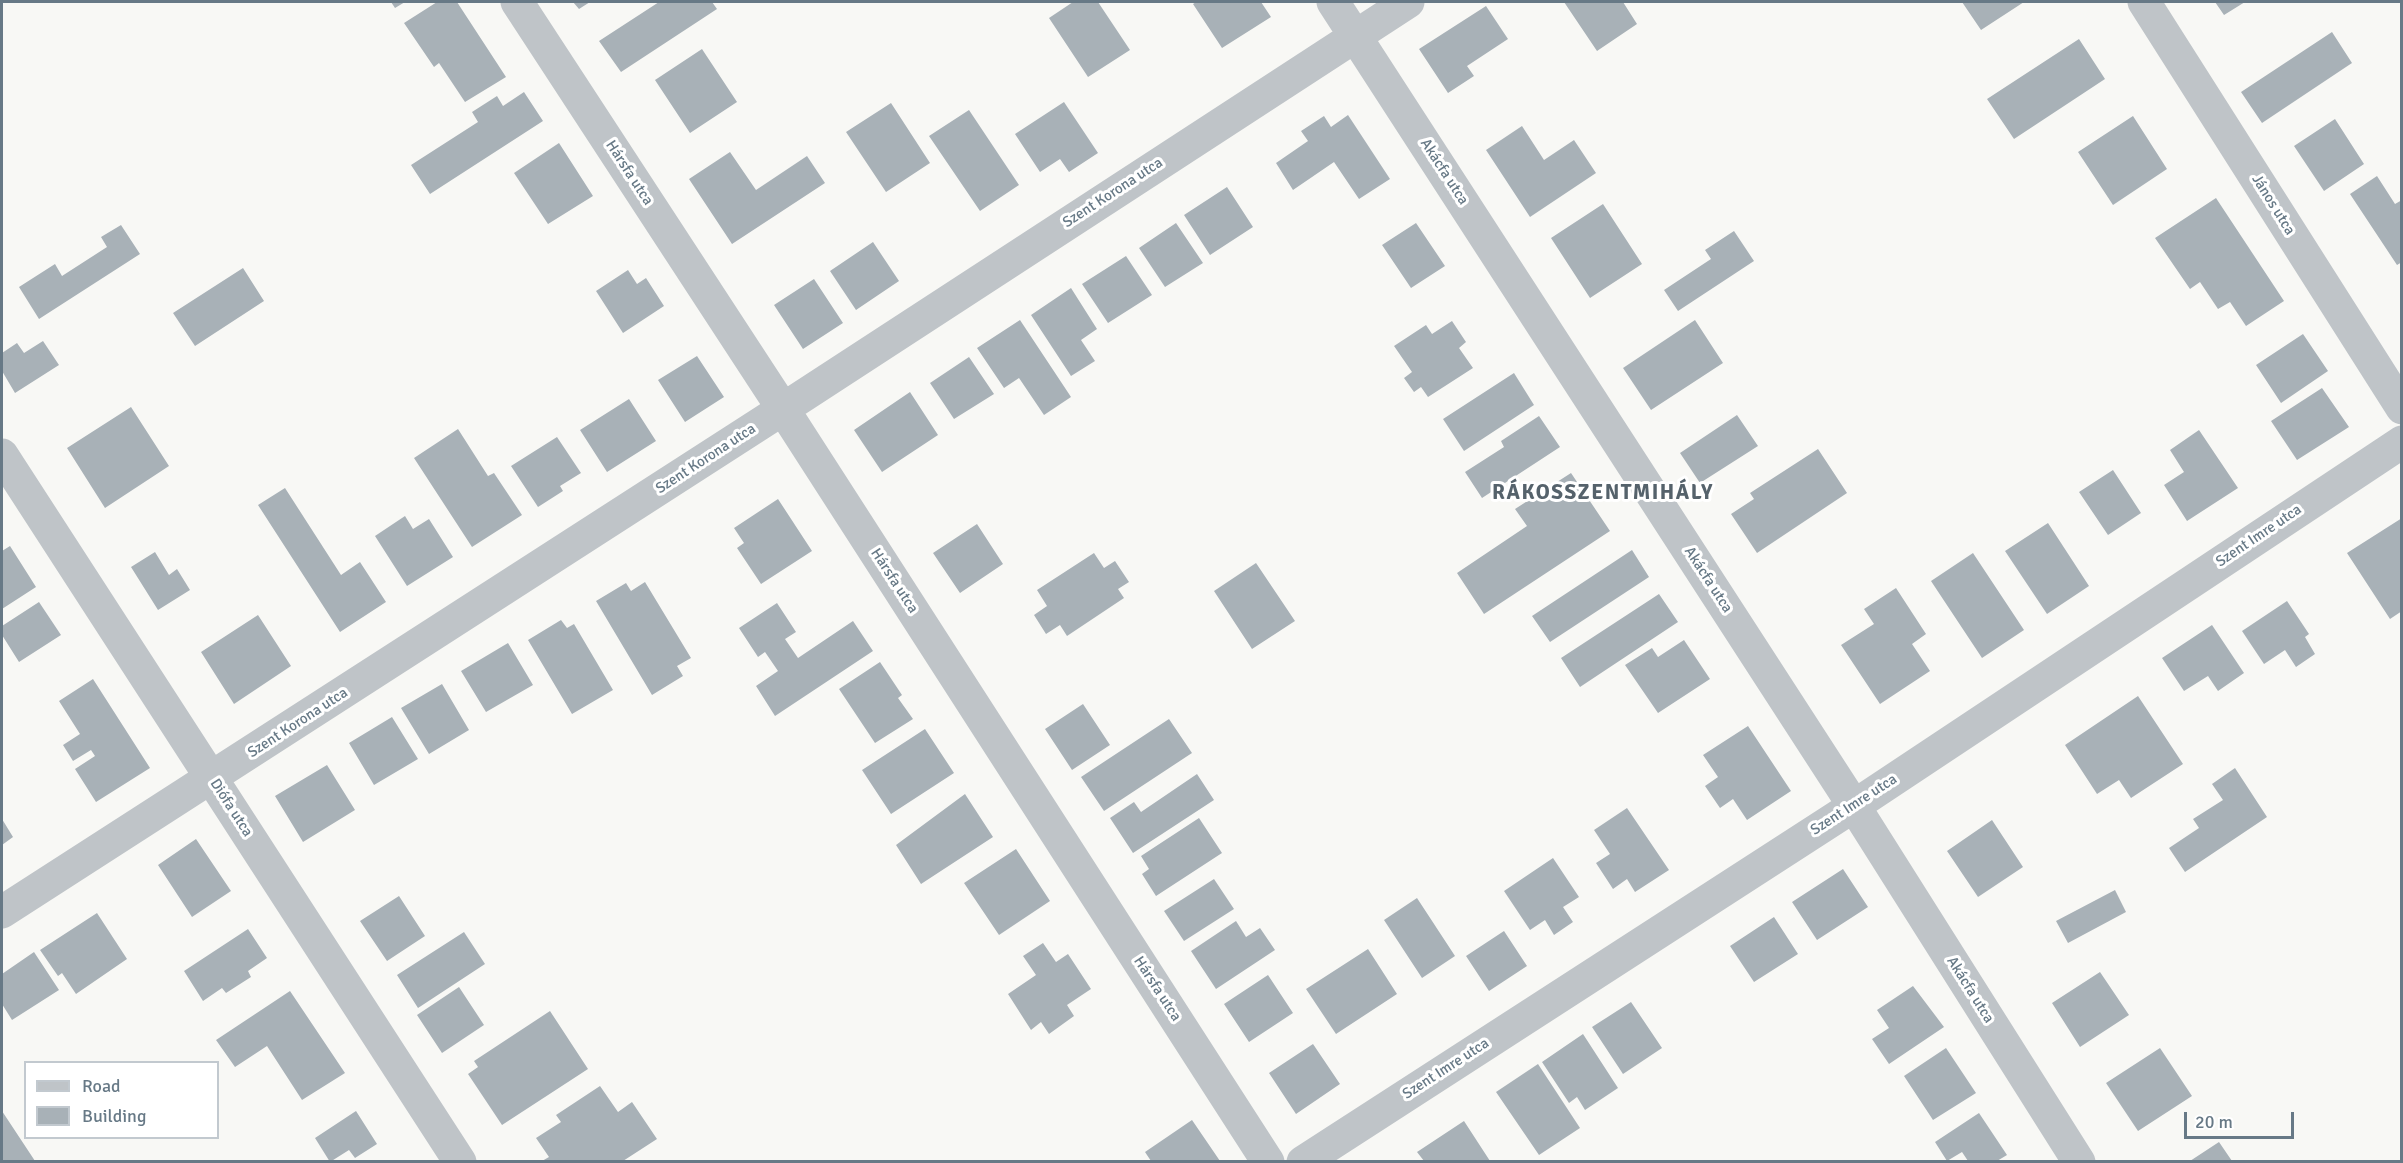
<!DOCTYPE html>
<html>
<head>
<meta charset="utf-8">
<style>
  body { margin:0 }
  #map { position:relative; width:2403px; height:1163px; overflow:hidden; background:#f8f8f5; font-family:Signika,sans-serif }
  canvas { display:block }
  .frame { position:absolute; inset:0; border:3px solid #677986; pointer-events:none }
  .legend { position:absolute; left:24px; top:1061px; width:195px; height:78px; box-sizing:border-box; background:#fff; border:2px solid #c2c9cf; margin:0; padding:8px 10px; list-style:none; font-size:18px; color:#677986 }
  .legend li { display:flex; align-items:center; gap:12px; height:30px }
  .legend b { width:30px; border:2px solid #c2c9cf }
  .scale { position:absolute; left:2184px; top:1112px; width:110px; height:27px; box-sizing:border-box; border:3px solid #677986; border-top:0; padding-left:8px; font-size:18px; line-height:21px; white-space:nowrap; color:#677986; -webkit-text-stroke:4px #fff; paint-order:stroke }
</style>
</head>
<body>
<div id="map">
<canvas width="2403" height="1163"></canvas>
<div class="frame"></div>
<ul class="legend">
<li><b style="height:8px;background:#bfc4c8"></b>Road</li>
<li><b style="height:16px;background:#a8b1b7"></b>Building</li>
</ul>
<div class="scale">20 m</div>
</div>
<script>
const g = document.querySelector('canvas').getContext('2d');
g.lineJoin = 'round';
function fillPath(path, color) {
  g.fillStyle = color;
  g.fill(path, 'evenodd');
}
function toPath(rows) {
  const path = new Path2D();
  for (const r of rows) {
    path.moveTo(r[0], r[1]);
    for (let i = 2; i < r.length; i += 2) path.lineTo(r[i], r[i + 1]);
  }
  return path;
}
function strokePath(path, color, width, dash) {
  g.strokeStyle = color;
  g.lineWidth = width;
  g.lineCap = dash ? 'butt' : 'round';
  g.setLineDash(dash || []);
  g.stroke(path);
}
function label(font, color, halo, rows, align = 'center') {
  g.font = font + ' Signika,sans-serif';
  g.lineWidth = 6;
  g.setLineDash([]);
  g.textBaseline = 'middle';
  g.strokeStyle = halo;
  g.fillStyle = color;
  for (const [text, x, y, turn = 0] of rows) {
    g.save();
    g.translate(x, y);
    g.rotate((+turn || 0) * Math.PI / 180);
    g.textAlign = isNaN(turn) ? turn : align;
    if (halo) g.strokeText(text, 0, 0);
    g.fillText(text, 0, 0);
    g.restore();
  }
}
const building = toPath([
  [391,2,405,2,395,8],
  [437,2,457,2,506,77,465,102,439,63,434,67,404,23],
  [573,2,590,2,579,9],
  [659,2,712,2,717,9,621,72,599,41],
  [1073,2,1098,2,1130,50,1088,77,1049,18],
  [1196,2,1261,2,1271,17,1222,48,1193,4],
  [1564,2,1623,2,1637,24,1597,51],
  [1962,2,2024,2,1981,30],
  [2215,2,2245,2,2224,15],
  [1486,6,1508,39,1467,66,1474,76,1448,93,1419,49],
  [2332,32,2352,63,2262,123,2241,92],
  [2079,39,2105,79,2014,139,1987,99],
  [702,49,737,102,690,133,655,80],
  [524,92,543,121,430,194,411,165,478,122,472,112,497,96,503,106],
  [1064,102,1098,153,1069,172,1060,159,1040,172,1015,134],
  [891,103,930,163,886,192,846,132],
  [969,110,1019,185,980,211,929,136],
  [1348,115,1390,179,1359,199,1334,162,1293,190,1276,163,1308,141,1301,131,1324,116,1331,127],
  [2133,116,2167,169,2113,205,2078,152],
  [2335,119,2364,164,2324,191,2294,146],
  [1522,126,1544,160,1574,140,1596,173,1530,217,1486,150],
  [559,143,593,196,548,224,514,173],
  [730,152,756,190,807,156,825,183,732,244,689,179],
  [2377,176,2395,204,2402,200,2402,262,2397,265,2350,194],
  [1227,187,1253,227,1210,255,1184,215],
  [2216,198,2284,301,2246,326,2230,302,2218,309,2200,282,2190,289,2155,238],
  [1603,204,1642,264,1590,298,1551,238],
  [1176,223,1203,263,1165,287,1139,248],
  [1416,223,1445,266,1411,288,1382,245],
  [121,225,140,254,39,319,19,287,55,264,62,276,107,247,101,237],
  [1734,231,1754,261,1678,311,1664,290,1711,259,1705,250],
  [873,242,899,281,856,310,830,271],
  [1126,256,1152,295,1108,323,1082,284],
  [243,268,264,301,195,346,173,313],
  [628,270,637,284,646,278,664,306,623,333,596,291],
  [814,279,843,323,803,349,774,305],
  [1071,288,1097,329,1081,340,1095,361,1071,376,1031,315],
  [1020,320,1071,397,1044,415,1019,378,1004,388,977,348],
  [1695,320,1723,363,1651,410,1623,368],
  [1452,321,1466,342,1459,348,1473,368,1428,397,1421,387,1414,392,1404,378,1412,372,1394,346,1426,325,1432,334],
  [2303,334,2328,371,2281,403,2256,365],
  [43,341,59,365,15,393,2,371,2,353,17,343,24,353],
  [697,356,724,397,685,422,658,380],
  [969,357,994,394,954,419,930,383],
  [1514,373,1534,405,1464,451,1443,419],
  [2322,388,2349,427,2297,460,2271,421],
  [910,392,938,435,882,472,854,430],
  [629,399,656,441,607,472,580,430],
  [131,407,169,466,105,508,67,448],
  [1737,415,1758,446,1700,483,1680,453],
  [1539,416,1560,447,1482,498,1465,472,1504,447,1501,441],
  [458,429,488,476,494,473,522,515,472,547,414,458],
  [2199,430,2238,488,2187,521,2164,485,2184,472,2170,450],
  [557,437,581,473,560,486,563,491,538,507,511,466],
  [1818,449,1847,493,1757,553,1731,514,1754,499,1750,493],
  [2113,470,2141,513,2108,535,2079,492],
  [1571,473,1610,531,1484,614,1457,573,1527,526,1515,509],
  [285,488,341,575,360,562,386,602,340,632,258,505],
  [778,499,812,551,761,584,737,548,744,543,734,528],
  [405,516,413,529,429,519,453,557,407,586,375,536],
  [2402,518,2402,611,2390,619,2347,553],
  [2048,523,2089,586,2047,614,2005,551],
  [977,524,1003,564,960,593,933,553],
  [10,546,36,587,2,609,2,551],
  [1632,550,1649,577,1550,642,1532,616],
  [155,552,169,575,177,569,190,590,158,610,131,567],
  [1094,553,1104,568,1115,561,1129,582,1118,589,1124,598,1067,636,1060,625,1046,634,1034,615,1047,606,1037,590],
  [1973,553,2024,630,1982,658,1931,581],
  [1256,563,1295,621,1252,649,1214,591],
  [645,582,691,658,677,666,683,676,652,695,596,601,626,583,631,591],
  [1896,588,1926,634,1912,644,1930,671,1880,704,1841,645,1874,624,1864,609],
  [1659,594,1678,622,1580,687,1561,658],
  [2287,601,2309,634,2305,637,2315,654,2296,667,2285,650,2264,664,2242,631],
  [39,602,61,635,19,662,2,635,2,626],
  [777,603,796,632,785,639,798,658,853,621,873,651,775,716,756,686,778,671,765,652,758,657,739,628],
  [258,615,291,666,234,704,201,652],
  [561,620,567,628,574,624,613,690,572,714,528,640],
  [2212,625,2244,673,2218,691,2208,676,2184,691,2162,658],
  [1684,640,1710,679,1658,713,1625,665,1652,648,1658,657],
  [508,643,533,685,486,712,461,671],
  [880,662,902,695,898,698,913,719,875,743,839,689],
  [93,679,150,768,96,802,75,769,95,756,91,750,73,761,63,745,80,734,59,701],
  [442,684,469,730,429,754,401,708],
  [2138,696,2183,764,2131,798,2119,780,2097,794,2065,745],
  [1083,704,1110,745,1072,770,1045,729],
  [392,717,418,759,374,785,349,743],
  [1169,719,1192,753,1104,811,1081,777],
  [1748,726,1791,791,1747,820,1733,799,1720,808,1705,786,1718,777,1703,755],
  [925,729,954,773,891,814,862,770],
  [327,765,355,810,303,842,275,796],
  [2235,768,2267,817,2185,872,2169,848,2199,828,2193,819,2223,800,2212,784],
  [1197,774,1214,800,1133,853,1110,818,1134,802,1141,812],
  [965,794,993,837,921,884,896,845],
  [1627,808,1669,870,1635,892,1627,879,1613,889,1596,863,1610,854,1594,830],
  [1199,818,1222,853,1156,896,1142,874,1149,869,1141,856],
  [2,819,13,837,2,845],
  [1992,820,2023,867,1978,897,1947,851],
  [196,839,231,891,192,917,158,865],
  [1016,849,1050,901,999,935,964,883],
  [1553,858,1579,897,1563,907,1573,922,1554,935,1545,920,1530,930,1504,891],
  [1843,869,1868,907,1817,940,1792,902],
  [1214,879,1234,909,1184,941,1164,911],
  [2115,890,2126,912,2068,943,2056,921],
  [399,896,425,936,387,961,360,921],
  [1417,898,1455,956,1422,978,1384,920],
  [97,913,127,959,76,994,62,973,58,976,40,950],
  [1774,917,1798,954,1754,982,1730,946],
  [1236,921,1246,937,1260,928,1275,950,1216,989,1191,951],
  [248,929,267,958,248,971,251,977,226,993,222,988,203,1001,184,971],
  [1504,931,1527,966,1489,991,1466,956],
  [464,932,485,964,418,1008,397,975],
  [1043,943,1056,962,1068,954,1091,989,1067,1005,1074,1016,1049,1034,1041,1022,1031,1030,1008,994,1036,975,1023,956],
  [1368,949,1397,994,1336,1034,1306,989],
  [34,952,59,990,12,1020,2,1004,2,974],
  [2100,972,2129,1015,2080,1047,2052,1003],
  [1268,975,1293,1013,1249,1042,1224,1004],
  [1913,986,1944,1027,1889,1064,1872,1039,1889,1028,1877,1010],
  [459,987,484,1025,442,1053,417,1015],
  [290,991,345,1073,302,1100,267,1046,235,1067,216,1040],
  [1631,1002,1662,1048,1623,1074,1592,1027],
  [550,1011,588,1069,502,1125,468,1074,478,1067,474,1061],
  [1583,1034,1618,1088,1585,1110,1577,1097,1569,1103,1542,1062],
  [1313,1044,1340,1084,1296,1114,1269,1073],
  [1946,1048,1976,1093,1933,1120,1904,1076],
  [2160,1048,2192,1096,2138,1131,2106,1083],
  [1538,1064,1580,1128,1539,1155,1496,1092],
  [600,1086,618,1112,632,1102,657,1139,623,1161,542,1161,549,1157,536,1138,561,1122,556,1115],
  [2,1111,35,1161,2,1161],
  [356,1111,377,1144,355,1158,349,1150,330,1162,315,1138],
  [1979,1113,2007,1155,1997,1161,1968,1161,1962,1152,1947,1161,1935,1142],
  [1192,1120,1220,1161,1151,1161,1145,1152],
  [1464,1121,1490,1161,1424,1161,1417,1152],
  [2219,1142,2232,1161,2190,1161]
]);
const minor = toPath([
  [517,2,783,409,1268,1162],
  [1333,2,1854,806,2079,1162],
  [2,455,460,1162],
  [2,912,783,409,1408,2],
  [1303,1162,1854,806,2402,442]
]);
const tertiary = toPath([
  [2144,2,2402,408]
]);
const streetNames = [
  ["Akácfa utca",1444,172,57],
  ["Hársfa utca",629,173,57],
  ["Szent Korona utca",1113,193,-33],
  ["János utca",2273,205,58],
  ["Szent Korona utca",706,459,-33],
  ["Szent Imre utca",2259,536,-34],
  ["Akácfa utca",1708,580,57],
  ["Hársfa utca",894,581,57],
  ["Szent Korona utca",298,723,-33],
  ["Szent Imre utca",1854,805,-33],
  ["Diófa utca",231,808,57],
  ["Hársfa utca",1157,989,57],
  ["Akácfa utca",1970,990,58],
  ["Szent Imre utca",1446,1069,-33]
];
const districtNames = [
  ["RÁKOSSZENTMIHÁLY",1603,493]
];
fillPath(building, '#a8b1b7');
strokePath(minor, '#bfc4c8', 33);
strokePath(tertiary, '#bfc4c8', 33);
label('15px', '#677986', '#fff', streetNames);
g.letterSpacing = '1.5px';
label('bold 21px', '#55626b', '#fff', districtNames);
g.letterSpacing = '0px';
</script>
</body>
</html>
